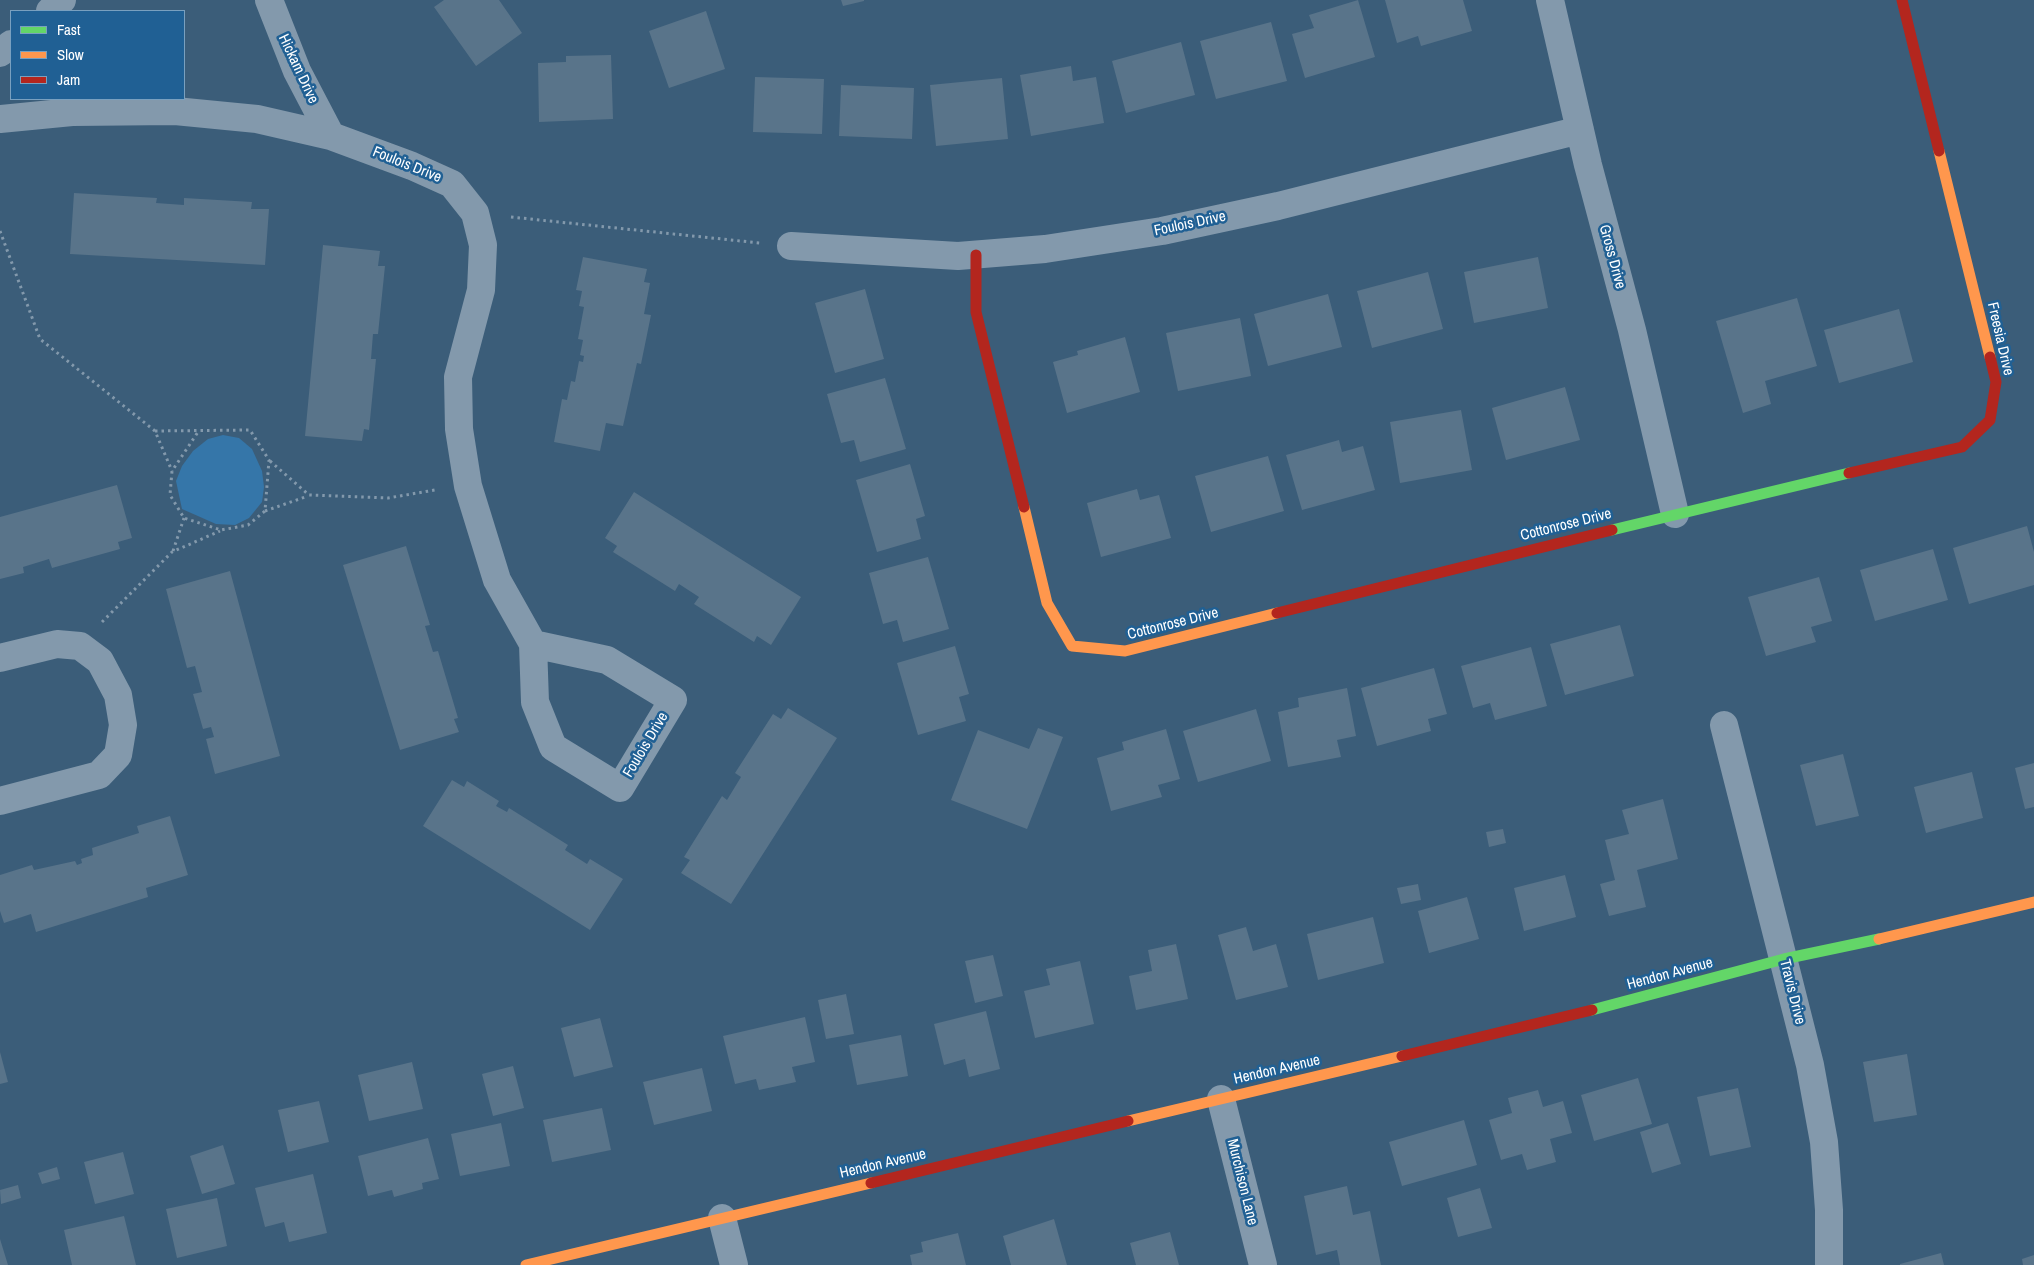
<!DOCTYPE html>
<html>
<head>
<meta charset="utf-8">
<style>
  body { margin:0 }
  #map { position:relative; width:2034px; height:1265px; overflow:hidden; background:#3b5d79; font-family:"Archivo Narrow",sans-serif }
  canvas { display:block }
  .legend { position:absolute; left:10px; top:10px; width:175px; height:90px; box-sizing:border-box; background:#206094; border:1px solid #79a0bf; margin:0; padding:6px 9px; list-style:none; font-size:15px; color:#fff }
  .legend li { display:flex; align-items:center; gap:10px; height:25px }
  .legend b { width:25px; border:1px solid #79a0bf }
</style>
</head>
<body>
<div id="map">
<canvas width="2034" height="1265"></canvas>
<ul class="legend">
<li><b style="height:6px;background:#63d668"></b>Fast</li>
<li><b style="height:6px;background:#ff974d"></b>Slow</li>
<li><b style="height:6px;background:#b3261e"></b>Jam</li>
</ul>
</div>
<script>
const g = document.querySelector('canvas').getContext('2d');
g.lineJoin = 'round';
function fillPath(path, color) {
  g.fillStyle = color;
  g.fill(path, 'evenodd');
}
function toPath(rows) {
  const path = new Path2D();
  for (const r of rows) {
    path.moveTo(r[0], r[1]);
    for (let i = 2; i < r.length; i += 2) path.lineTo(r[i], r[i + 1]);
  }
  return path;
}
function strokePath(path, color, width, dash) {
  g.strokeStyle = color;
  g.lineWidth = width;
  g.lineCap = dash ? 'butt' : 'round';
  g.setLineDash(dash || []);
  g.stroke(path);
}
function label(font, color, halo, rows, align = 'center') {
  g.font = font + ' "Archivo Narrow",sans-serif';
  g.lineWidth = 5;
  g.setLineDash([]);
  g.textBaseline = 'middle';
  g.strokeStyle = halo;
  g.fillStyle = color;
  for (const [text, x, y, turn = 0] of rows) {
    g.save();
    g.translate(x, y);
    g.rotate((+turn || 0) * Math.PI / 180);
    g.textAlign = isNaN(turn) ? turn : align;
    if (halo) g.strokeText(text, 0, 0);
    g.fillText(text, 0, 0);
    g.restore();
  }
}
const green = toPath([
  [223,435,239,438,252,449,262,471,264,487,262,502,249,518,235,525,216,524,182,509,176,481,182,466,193,451,208,439]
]);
const building = toPath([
  [444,0,499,0,522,33,476,66,434,7],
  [841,0,864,0,864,1,843,6],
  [1358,0,1375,57,1305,78,1292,34,1314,28,1309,15],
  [1385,0,1463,0,1472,31,1421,46,1418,36,1397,43],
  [706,11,725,69,669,88,649,31],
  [1271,22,1287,81,1216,99,1200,41],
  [1181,42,1195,95,1126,113,1112,61],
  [611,55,613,119,539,122,538,63,566,62,566,56],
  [1071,66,1073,81,1096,77,1104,123,1031,136,1020,75],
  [755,77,824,79,822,134,753,132],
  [1002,78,1008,139,936,146,930,85],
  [841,85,914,88,912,139,839,136],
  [74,193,157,198,156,203,184,205,184,198,252,202,251,209,269,209,265,265,70,254],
  [323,245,380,251,378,266,385,266,378,334,373,334,371,359,376,359,369,430,364,429,362,441,305,436],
  [583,257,647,269,644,282,650,283,644,314,651,315,641,364,637,363,623,426,606,423,600,451,554,442,562,399,567,400,571,381,575,382,579,361,583,362,584,356,580,355,583,340,578,339,584,307,579,306,582,291,576,290],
  [1538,257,1548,308,1474,323,1464,272],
  [1428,272,1443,329,1372,348,1357,291],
  [865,289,884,359,835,373,815,303],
  [1328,294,1342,347,1268,366,1254,314],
  [1797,298,1817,366,1765,381,1771,404,1743,413,1716,321],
  [1899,309,1913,362,1839,383,1824,330],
  [1240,318,1251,376,1178,391,1166,333],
  [1125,337,1140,392,1067,413,1053,362,1078,355,1077,351],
  [885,378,906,449,860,462,854,440,841,443,827,394],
  [1565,387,1580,440,1506,460,1492,408],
  [1461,410,1472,470,1400,483,1390,422],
  [1339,440,1342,452,1363,446,1375,490,1302,510,1286,455],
  [1268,456,1284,511,1211,532,1195,476],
  [910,464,925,516,916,519,921,539,877,552,856,480],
  [117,485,132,538,118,542,120,549,52,568,49,559,23,567,24,573,0,579,0,517],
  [1137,489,1140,500,1159,495,1171,538,1101,557,1087,503],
  [634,492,801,597,771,645,757,636,754,642,694,604,699,597,679,584,675,591,613,552,617,546,605,538],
  [2027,526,2034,552,2034,585,1969,604,1953,548],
  [406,546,430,625,425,626,433,652,438,651,458,718,454,719,459,732,400,750,343,565],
  [1933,549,1948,600,1875,621,1860,570],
  [928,557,949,629,903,642,897,620,883,624,869,573],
  [230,571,280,756,215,774,206,739,214,737,211,727,203,729,193,694,202,692,195,666,187,668,166,589],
  [1819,577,1832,621,1811,627,1816,642,1766,656,1748,597],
  [1620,625,1634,676,1565,695,1550,644],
  [955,646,969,694,959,697,966,721,918,735,897,663],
  [1531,647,1547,706,1495,720,1490,703,1473,708,1461,666],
  [1434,668,1447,714,1428,719,1431,731,1377,746,1361,688],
  [1347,688,1356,736,1337,740,1341,757,1288,767,1278,712,1299,707,1298,698],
  [788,708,837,738,731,904,681,873,690,860,684,857,722,796,727,800,741,777,735,773,773,714,781,719],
  [1256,709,1271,761,1198,782,1183,731],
  [1038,728,1063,737,1027,829,951,800,978,730,1029,749],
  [1166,729,1180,779,1158,785,1162,797,1111,811,1097,758,1124,750,1122,742],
  [1843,754,1859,816,1816,826,1800,765],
  [2034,763,2034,807,2025,809,2015,768],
  [1972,772,1983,818,1926,833,1914,787],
  [452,780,464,787,467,781,499,801,496,806,507,812,509,808,568,845,565,850,587,864,590,859,623,879,590,930,423,826],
  [1663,799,1678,859,1637,870,1646,907,1609,916,1600,884,1615,880,1605,840,1629,834,1622,810],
  [170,816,188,875,146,888,148,897,36,932,31,914,4,923,0,911,0,875,32,865,34,870,75,861,77,865,82,863,81,859,93,855,92,848,139,833,137,826],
  [1503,829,1506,843,1489,847,1486,832],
  [1565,875,1576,917,1524,931,1514,888],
  [1418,884,1421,900,1401,904,1397,888],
  [1467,897,1479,939,1429,953,1418,911],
  [1373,917,1384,963,1318,980,1307,934],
  [1246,927,1253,951,1276,944,1288,987,1236,1000,1218,935],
  [1176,944,1188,999,1136,1010,1129,976,1152,971,1148,950],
  [993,955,1003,996,975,1003,965,961],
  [1080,961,1094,1024,1035,1038,1024,991,1050,985,1046,969],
  [846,994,854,1034,826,1039,818,1000],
  [986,1011,1000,1069,969,1077,965,1059,944,1065,934,1024],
  [805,1017,815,1062,792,1067,796,1082,759,1090,756,1079,735,1084,723,1036],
  [600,1018,613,1067,574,1077,561,1028],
  [901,1035,908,1076,857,1085,849,1045],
  [0,1052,8,1082,0,1084],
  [1907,1054,1917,1115,1874,1122,1863,1062],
  [412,1062,423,1109,369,1121,358,1075],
  [513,1066,524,1108,493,1116,482,1074],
  [702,1068,712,1111,654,1125,643,1082],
  [1638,1078,1652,1124,1594,1141,1581,1095],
  [1738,1088,1751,1147,1710,1156,1697,1097],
  [1538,1090,1543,1107,1563,1101,1572,1133,1550,1139,1556,1162,1527,1170,1522,1154,1501,1160,1489,1120,1512,1113,1508,1098],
  [319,1101,329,1142,288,1152,278,1110],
  [602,1108,611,1150,552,1162,543,1120],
  [1464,1120,1477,1165,1402,1186,1389,1142],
  [501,1123,510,1166,460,1176,451,1134],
  [1668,1123,1681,1164,1652,1173,1640,1132],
  [428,1138,439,1179,422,1183,423,1189,394,1197,392,1190,368,1196,358,1156],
  [223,1145,235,1184,202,1194,190,1156],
  [123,1152,134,1194,95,1204,84,1162],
  [57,1167,60,1179,42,1184,38,1173],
  [313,1174,327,1233,289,1242,284,1222,265,1227,255,1188],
  [18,1185,21,1198,1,1204,0,1190],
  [1347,1186,1353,1215,1370,1211,1381,1265,1340,1265,1337,1250,1316,1255,1304,1196],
  [1480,1188,1492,1228,1458,1237,1447,1198],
  [217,1198,227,1246,177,1258,166,1209],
  [124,1216,136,1265,72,1265,64,1230],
  [1054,1219,1067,1265,1011,1265,1003,1236],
  [1170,1232,1179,1265,1136,1265,1130,1243],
  [958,1233,966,1265,912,1265,910,1255,923,1252,921,1242],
  [0,1239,8,1265,0,1265],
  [1941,1253,1944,1265,1900,1265,1900,1264],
  [2034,1255,2034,1265,2023,1265,2022,1259]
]);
const path = toPath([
  [511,217,760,243],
  [0,231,40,339,155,431,172,471],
  [155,431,250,430,269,460,265,511,248,525,221,530,184,518,170,495,172,471,198,432],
  [270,461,309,495,388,498,435,490],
  [265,511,308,496],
  [173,551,184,518],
  [102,622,172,552,220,531]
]);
const street = toPath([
  [269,0,297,71,331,136],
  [1550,0,1588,165,1632,330,1675,514],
  [50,11,62,0],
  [0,53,11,44],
  [0,119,72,112,175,111,257,119,331,136,412,166,452,184,475,213,483,245,481,290,458,377,459,429,468,486,497,580,533,644,535,702,553,747,620,788,673,700,607,660,533,644],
  [791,246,958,256,1045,249,1162,231,1278,206,1580,130],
  [0,658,57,644,80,646,100,661,118,695,123,725,118,755,99,775,0,801],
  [1724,725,1810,1065,1824,1142,1829,1210,1829,1265],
  [1221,1099,1263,1265],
  [722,1218,734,1265]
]);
const fast = toPath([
  [1612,530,1849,473],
  [1592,1010,1784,959,1879,939]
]);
const slow = toPath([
  [1939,151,1990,357],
  [1024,507,1047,603,1072,646,1125,651,1277,613],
  [1879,939,2034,902],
  [1128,1121,1402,1056],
  [526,1265,871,1183]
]);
const jam = toPath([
  [1902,0,1939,151],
  [976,255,976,312,1024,507],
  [1849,473,1962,447,1990,420,1996,382,1990,357],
  [1277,613,1612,530],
  [1402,1056,1592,1010],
  [871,1183,1128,1121]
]);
const streetNames = [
  ["Hickam Drive",298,69,65],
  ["Foulois Drive",407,165,22],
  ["Foulois Drive",1190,224,-12],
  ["Gross Drive",1612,257,75],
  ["Freesia Drive",2000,339,77],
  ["Cottonrose Drive",1566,525,-14],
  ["Cottonrose Drive",1173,624,-14],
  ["Foulois Drive",646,745,-59],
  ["Hendon Avenue",1670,974,-15],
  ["Travis Drive",1792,992,76],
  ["Hendon Avenue",1277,1070,-13],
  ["Hendon Avenue",883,1164,-13],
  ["Murchison Lane",1242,1182,76]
];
fillPath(green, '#3576a9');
fillPath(building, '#59748a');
strokePath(path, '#8399ac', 3, [2.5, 4]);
strokePath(street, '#8399ac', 28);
strokePath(fast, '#63d668', 11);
strokePath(slow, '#ff974d', 11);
strokePath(jam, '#b3261e', 11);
label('15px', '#fff', '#206094', streetNames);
</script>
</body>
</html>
